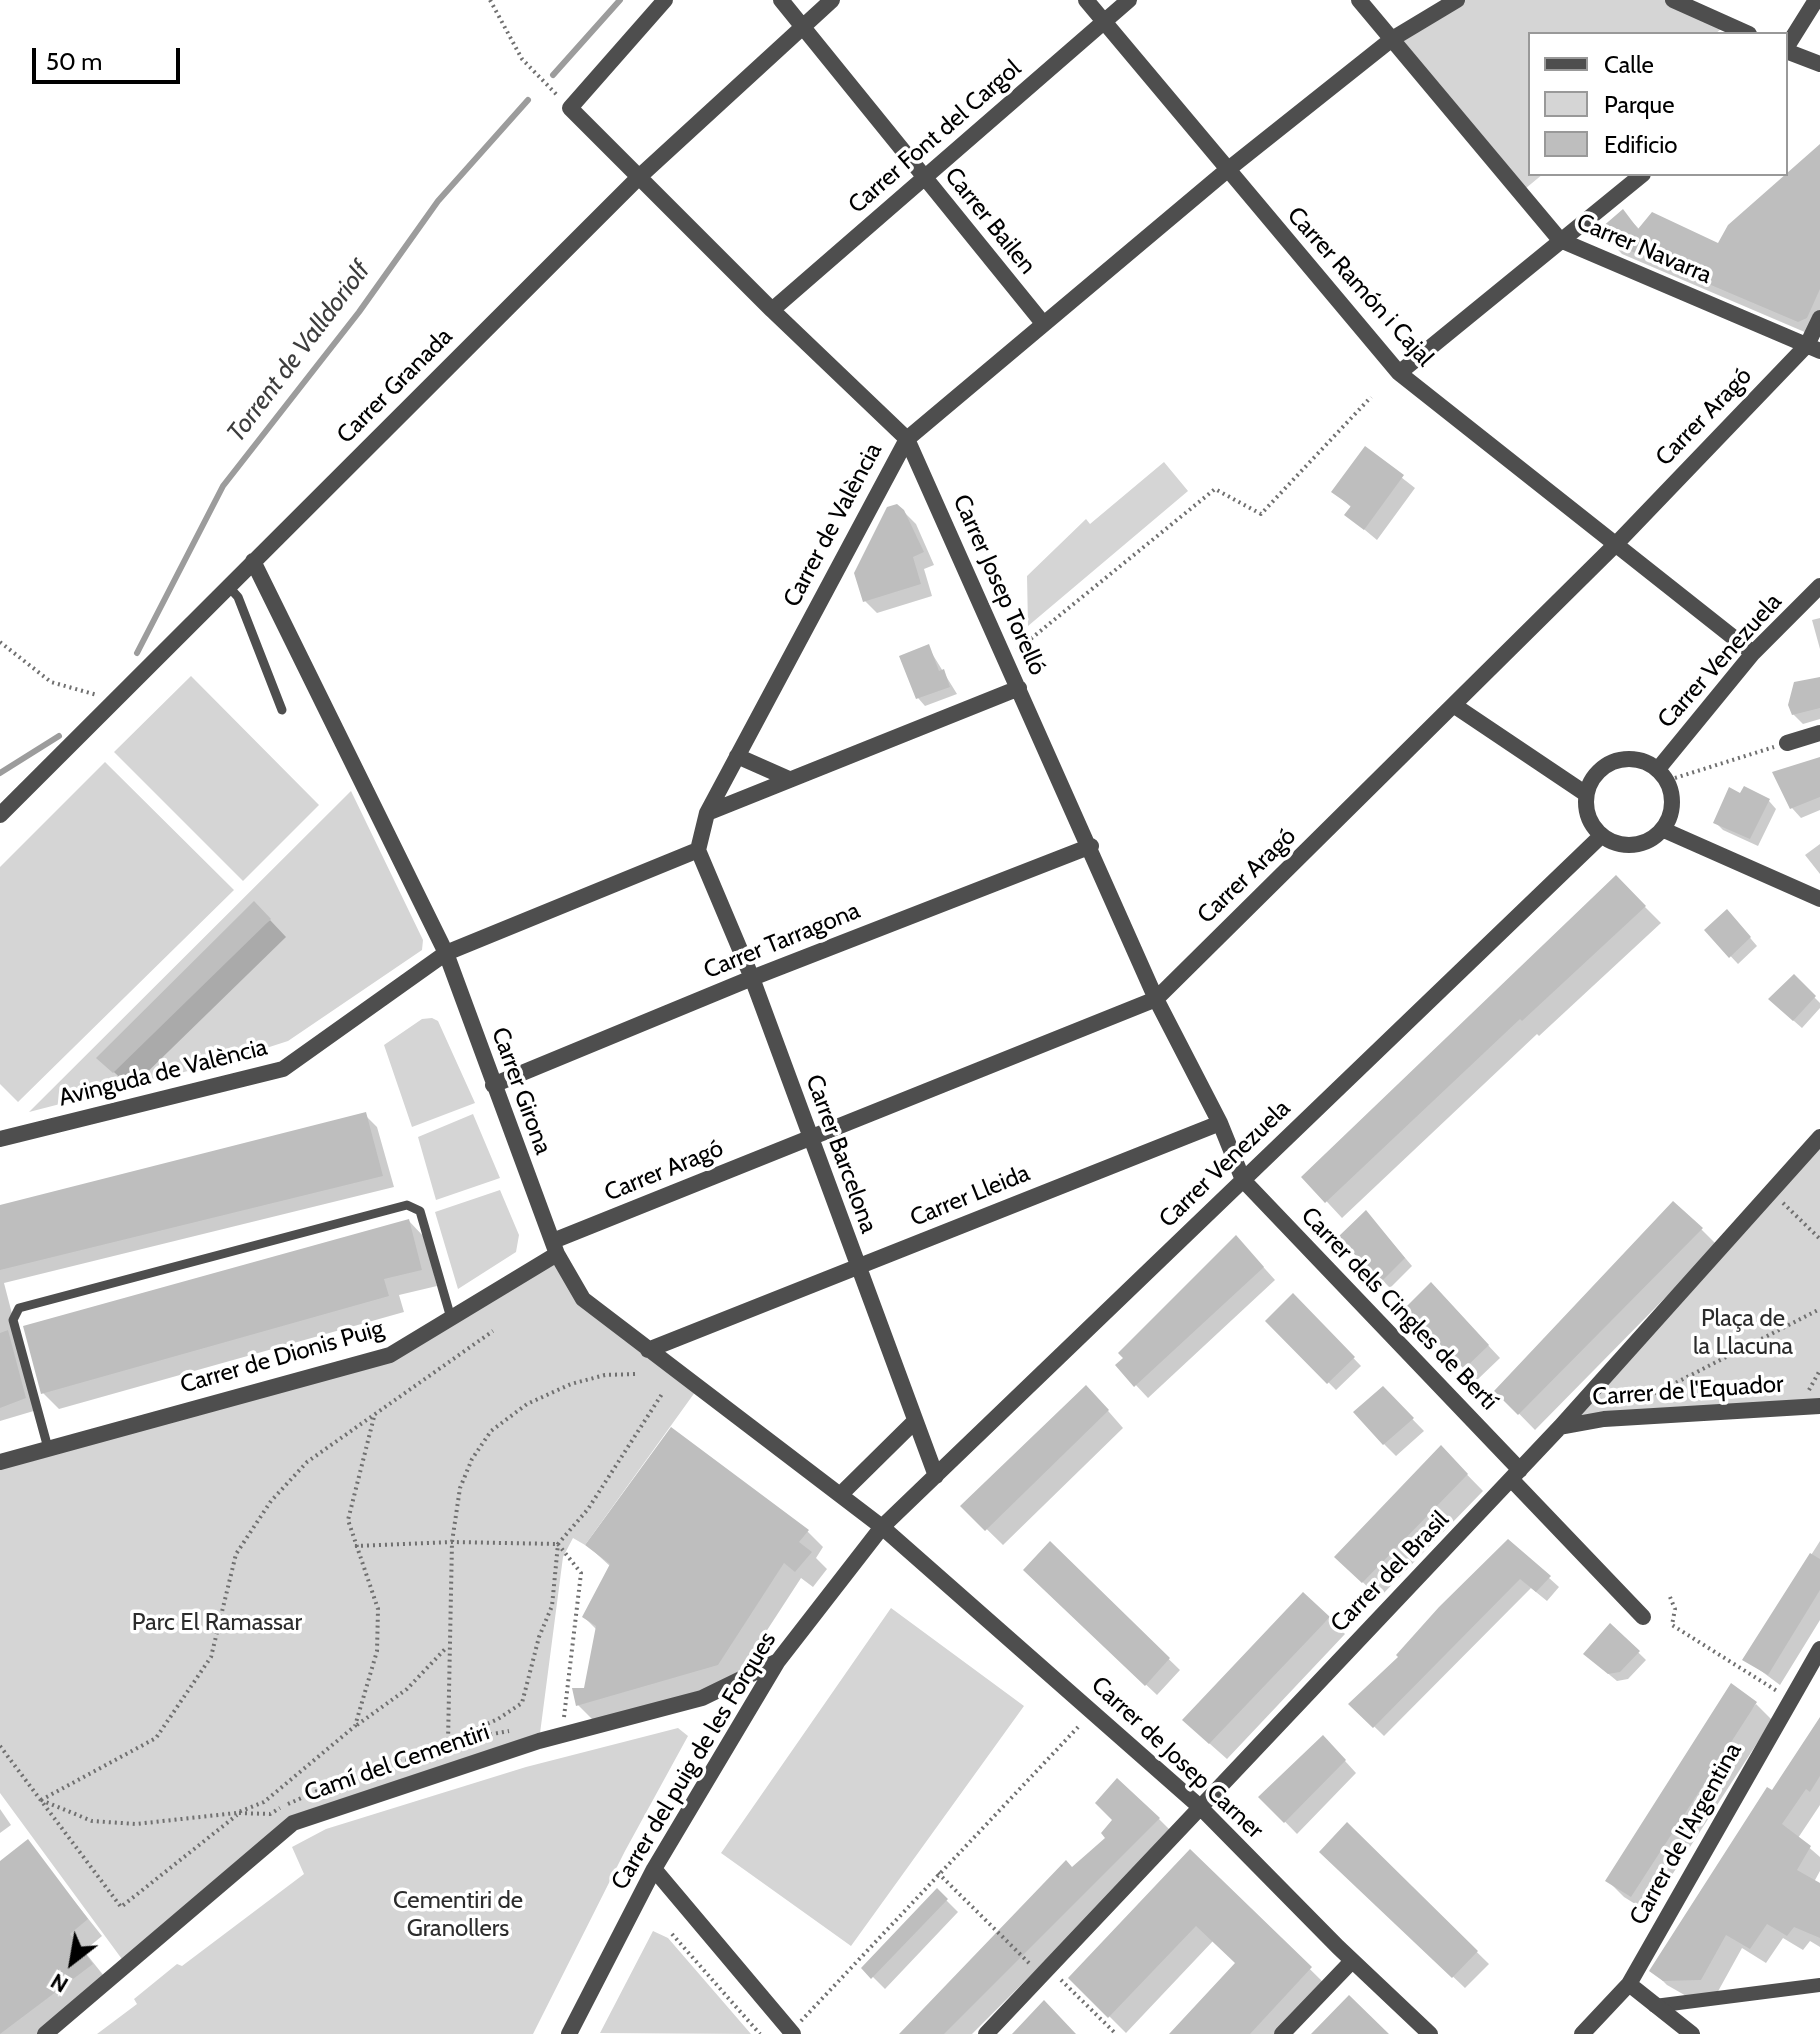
<!DOCTYPE html>
<html>
<head>
<meta charset="utf-8">
<style>
  body { margin:0 }
  #map { position:relative; width:1820px; height:2034px; overflow:hidden; background:#fff; font-family:Cabin,sans-serif }
  canvas { display:block }
  .legend { position:absolute; left:1528px; top:32px; width:260px; height:144px; box-sizing:border-box; background:#fff; border:2px solid #999; margin:0; padding:10px 14px; list-style:none; font-size:24px; color:#000 }
  .legend li { display:flex; align-items:center; gap:16px; height:40px }
  .legend b { width:40px; border:2px solid #999 }
  .north { position:absolute; left:32px; top:1922px; width:80px; height:80px; -webkit-text-stroke:6px #fff; paint-order:stroke; rotate:211deg; font-size:22px; font-weight:700; line-height:32px; text-align:center; color:#000 }
  .north::after { content:''; display:block; margin:auto; width:28px; height:36px; background:#000; clip-path:polygon(50% 0,100% 100%,50% 72%,0 100%) }
  .scale { position:absolute; left:32px; top:48px; width:148px; height:36px; box-sizing:border-box; border:4px solid #000; border-top:0; padding-left:10px; font-size:24px; line-height:28px; white-space:nowrap; color:#000; -webkit-text-stroke:6px #fff; paint-order:stroke }
</style>
</head>
<body>
<div id="map">
<canvas width="1820" height="2034"></canvas>
<ul class="legend">
<li><b style="height:10px;background:#4e4e4e"></b>Calle</li>
<li><b style="height:22px;background:#d5d5d5"></b>Parque</li>
<li><b style="height:22px;background:#bebebe"></b>Edificio</li>
</ul>
<div class="north">N</div>
<div class="scale">50 m</div>
</div>
<script>
const g = document.querySelector('canvas').getContext('2d');
g.lineJoin = 'round';
function fillPath(path, color) {
  g.fillStyle = color;
  g.fill(path, 'evenodd');
}
function toPath(rows) {
  const path = new Path2D();
  for (const r of rows) {
    if (r.length === 3) {
      path.moveTo(r[0] + r[2], r[1]);
      path.arc(r[0], r[1], r[2], 0, 2 * Math.PI);
      continue;
    }
    path.moveTo(r[0], r[1]);
    for (let i = 2; i < r.length; i += 2) path.lineTo(r[i], r[i + 1]);
  }
  return path;
}
function strokePath(path, color, width, dash) {
  g.strokeStyle = color;
  g.lineWidth = width;
  g.lineCap = dash ? 'butt' : 'round';
  g.setLineDash(dash || []);
  g.stroke(path);
}
function label(font, color, halo, rows, align = 'center') {
  g.font = font + ' Cabin,sans-serif';
  g.lineWidth = 7;
  g.setLineDash([]);
  g.textBaseline = 'middle';
  g.strokeStyle = halo;
  g.fillStyle = color;
  for (const [text, x, y, turn = 0] of rows) {
    g.save();
    g.translate(x, y);
    g.rotate((+turn || 0) * Math.PI / 180);
    g.textAlign = isNaN(turn) ? turn : align;
    if (halo) g.strokeText(text, 0, 0);
    g.fillText(text, 0, 0);
    g.restore();
  }
}
const green = toPath([
  [1457,0,1673,0,1727,24,1715,34,1530,34,1530,174,1543,174,1520,193,1392,39],
  [1164,462,1188,491,1028,626,1027,576,1086,519,1090,524],
  [191,676,319,805,243,881,114,752],
  [105,762,234,890,18,1102,0,1084,0,867],
  [351,791,423,940,422,950,288,1041,223,1062,29,1112],
  [432,1018,438,1021,475,1103,412,1127,384,1045,422,1019],
  [473,1114,500,1178,436,1200,418,1137],
  [1820,1137,1820,1406,1560,1427],
  [500,1190,519,1235,516,1252,458,1289,435,1212],
  [557,1254,583,1299,698,1388,585,1545,573,1538,563,1557,539,1741,293,1823,127,1966,0,1793,0,1462,390,1355],
  [891,1608,1024,1706,851,1946,721,1853],
  [678,1728,688,1736,625,1851,533,2034,97,2034,137,2004,134,1999,177,1964,182,1966,304,1874,292,1847,326,1829,526,1767],
  [653,1931,668,1938,751,2034,600,2033]
]);
const shadow = toPath([
  [1820,148,1820,333,1814,336,1622,254,1607,238,1623,212,1640,230,1719,246],
  [1365,449,1415,488,1377,540,1347,515,1352,508,1334,492],
  [903,511,916,524,934,565,924,569,932,596,877,613,865,601],
  [1820,618,1820,649,1812,620],
  [928,647,957,694,925,706,918,698],
  [1820,679,1820,719,1803,724,1793,714],
  [1820,760,1820,810,1801,818,1792,808],
  [1741,795,1769,801,1776,809,1758,846,1723,830,1715,822],
  [1820,844,1820,874,1805,855],
  [1616,878,1661,923,1539,1036,1537,1034,1342,1218,1304,1177],
  [1734,919,1757,946,1738,964,1707,931],
  [270,920,286,937,131,1088,99,1058],
  [1794,977,1820,1003,1820,1008,1802,1028,1778,1007],
  [365,1115,377,1127,394,1187,4,1283,37,1410,0,1421,0,1207],
  [1373,1220,1412,1266,1390,1288,1341,1237],
  [409,1221,425,1238,437,1286,399,1295,404,1312,59,1409,43,1393],
  [1701,1229,1717,1245,1535,1430,1497,1391],
  [1248,1250,1275,1280,1148,1398,1118,1366],
  [1293,1295,1361,1366,1336,1390,1268,1321],
  [1443,1297,1500,1358,1477,1380,1408,1308],
  [1383,1389,1424,1431,1396,1456,1384,1444],
  [1102,1404,1123,1428,1003,1545,963,1506],
  [1441,1448,1483,1491,1379,1598,1337,1557],
  [807,1531,823,1547,816,1558,827,1569,813,1587,801,1578,734,1681,594,1721,578,1705,586,1690,597,1630,584,1617,611,1567,587,1545],
  [1508,1541,1559,1587,1547,1601,1531,1588,1384,1736,1351,1704,1401,1657],
  [1820,1541,1820,1620,1780,1685,1745,1659],
  [1050,1544,1180,1670,1157,1695,1036,1581],
  [1329,1618,1345,1634,1227,1759,1201,1736],
  [1611,1626,1646,1660,1628,1679,1617,1681,1593,1661],
  [1756,1704,1772,1720,1648,1912,1624,1897,1608,1881],
  [1820,1720,1820,1805,1798,1838,1820,1857,1820,1871,1814,1882,1820,1885,1820,1947,1810,1941,1803,1950,1783,1938,1766,1963,1742,1948,1716,1995,1688,1997,1667,1985,1652,1970],
  [1335,1750,1356,1773,1297,1834,1261,1797],
  [0,1809,11,1825,0,1833],
  [1159,1819,1173,1833,972,2034,901,2034,1108,1838,1115,1820],
  [1347,1825,1489,1964,1465,1988,1334,1864],
  [27,1842,102,1936,84,1951,108,1981,38,2034,0,2034,0,1863],
  [1191,1852,1326,1985,1281,2034,1172,2034,1237,1964,1213,1941,1126,2033,1071,1978],
  [937,1891,958,1912,885,1989,864,1968]
]);
const stream = toPath([
  [553,75,620,0],
  [137,653,223,486,359,312,438,201,528,100],
  [0,773,59,736]
]);
const building = toPath([
  [1820,144,1820,289,1807,318,1798,322,1605,240,1601,228,1623,209,1638,229,1652,212,1718,243,1728,225],
  [1365,446,1404,475,1364,530,1344,515,1351,506,1331,492],
  [897,504,904,510,924,552,913,557,921,584,863,602,854,573,887,507],
  [929,644,939,671,944,669,950,687,916,699,899,656],
  [1820,677,1820,708,1792,715,1788,705,1794,682],
  [1820,757,1820,797,1790,809,1772,772],
  [1744,786,1770,799,1750,839,1713,823,1729,787,1740,793],
  [1616,875,1646,906,1522,1021,1520,1019,1325,1203,1301,1177],
  [254,901,271,919,113,1073,96,1058],
  [1727,909,1751,937,1729,958,1704,930],
  [1794,974,1816,996,1793,1021,1768,999],
  [366,1112,383,1176,0,1270,0,1205],
  [1673,1201,1703,1228,1518,1415,1494,1391],
  [1366,1210,1405,1258,1381,1282,1338,1237],
  [409,1219,422,1270,384,1279,389,1296,41,1394,23,1326],
  [1236,1235,1264,1267,1134,1387,1115,1365,1123,1358,1118,1353],
  [1431,1282,1489,1345,1464,1369,1405,1308],
  [1293,1293,1355,1357,1327,1384,1265,1321],
  [8,1330,26,1398,0,1408,0,1333],
  [1086,1385,1109,1410,985,1531,960,1506],
  [1383,1386,1414,1418,1383,1445,1353,1412],
  [671,1427,809,1530,799,1542,812,1552,795,1572,784,1563,718,1665,576,1706,572,1688,584,1688,596,1626,582,1617,610,1564,585,1545],
  [1441,1445,1468,1474,1362,1583,1334,1557],
  [1508,1539,1551,1576,1536,1592,1520,1579,1373,1728,1348,1704,1398,1657,1396,1655,1439,1607],
  [1050,1541,1170,1658,1145,1686,1023,1570],
  [1810,1553,1820,1559,1820,1590,1768,1675,1742,1660],
  [1303,1592,1330,1617,1209,1744,1182,1720],
  [1610,1623,1640,1651,1620,1672,1608,1674,1583,1654],
  [1731,1683,1757,1702,1631,1897,1605,1881],
  [1820,1717,1820,1776,1810,1792,1806,1789,1782,1824,1811,1846,1797,1870,1820,1883,1820,1938,1794,1927,1787,1936,1767,1924,1750,1949,1726,1935,1701,1980,1663,1981,1649,1971,1767,1787,1772,1790],
  [1323,1735,1346,1760,1284,1823,1258,1797],
  [1117,1778,1160,1818,944,2034,899,2034,1066,1860,1072,1867,1105,1838,1101,1833,1112,1820,1095,1803],
  [1347,1822,1478,1951,1452,1978,1319,1852],
  [28,1839,88,1919,70,1934,93,1964,0,2034,0,1861],
  [1190,1849,1312,1967,1250,2034,1169,2034,1235,1963,1196,1926,1108,2018,1068,1978],
  [937,1888,948,1899,871,1979,861,1968],
  [1349,1995,1389,2034,1311,2034],
  [1044,2000,1076,2034,1012,2034]
]);
const path = toPath([
  [490,0,522,59,557,95],
  [0,642,51,682,97,695],
  [1017,650,1215,489,1261,514,1371,397],
  [1675,778,1774,747],
  [1783,1203,1820,1239],
  [635,1374,605,1375,571,1384,527,1404,491,1431,472,1459,460,1488,452,1542,448,1742,498,1719,522,1703,539,1637,552,1606,558,1544,588,1509,662,1394],
  [1809,1390,1820,1370],
  [1644,1399,1820,1309],
  [558,1544,581,1573,564,1717],
  [355,1546,452,1542,558,1544],
  [1670,1597,1675,1609,1672,1625,1777,1691],
  [357,1725,407,1689,447,1647],
  [0,1746,121,1907,237,1815],
  [41,1800,156,1738,211,1657,236,1554,271,1501,307,1462,493,1331],
  [41,1800,92,1821,136,1824,236,1813,264,1802,355,1726,377,1651,378,1609,348,1520,374,1417],
  [288,1804,375,1765,421,1758,448,1742,509,1731],
  [239,1813,270,1814,280,1808],
  [938,1873,1031,1965],
  [672,1934,760,2034],
  [1061,1980,1116,2034],
  [801,2021,1080,1725]
]);
const service = toPath([
  [228,586,238,597,282,710],
  [48,1448,13,1320,19,1308,407,1205,420,1211,451,1318]
]);
const pedestrian = toPath([
  [1655,2006,1820,1985]
]);
const minor = toPath([
  [665,0,570,108,772,310,907,439,1156,999,1220,1123,1243,1180,1520,1470],
  [781,0,1042,322],
  [1086,0,1399,373,1753,653],
  [1359,0,1560,240,1820,351],
  [1673,0,1749,34],
  [1786,48,1816,0],
  [1786,51,1820,64],
  [772,310,1129,0],
  [1399,373,1643,174],
  [253,561,446,953,557,1254,583,1299,882,1527,1200,1807,1338,1947,1430,2034],
  [1455,706,1586,794],
  [1787,743,1820,733],
  [737,756,789,779],
  [1629,802,43],
  [1658,769,1753,653,1820,586],
  [707,813,1019,688],
  [0,815,639,177,832,0],
  [1664,830,1820,899],
  [698,850,707,813,907,439,1226,171,1392,39,1457,0],
  [698,850,752,978,936,1476],
  [493,1085,752,978,1091,846],
  [0,1139,283,1069,446,953,698,850],
  [553,1241,1156,999,1616,544,1807,345,1820,318],
  [648,1350,1220,1123],
  [1560,1427,1604,1419,1820,1406],
  [0,1462,390,1355,557,1254],
  [1511,1479,1643,1617],
  [841,1494,914,1422],
  [654,1869,793,2034],
  [1629,1984,1692,2034],
  [45,2034,293,1823,539,1741,702,1698,776,1662],
  [569,2034,654,1869,778,1661,882,1527,1601,836],
  [986,2034,1560,1427,1820,1137],
  [1282,2034,1352,1961],
  [1582,2034,1629,1984,1820,1649]
]);
const streetNames = [
  ["Carrer Font del Cargol",935,137,-41],
  ["Carrer Bailen",990,221,51],
  ["Carrer Navarra",1644,249,23],
  ["Carrer Ramón i Cajal",1360,287,48],
  ["Carrer Granada",395,386,-45],
  ["Carrer Aragó",1704,417,-46],
  ["Carrer de València",833,525,-62],
  ["Carrer Josep Torelló",999,585,66],
  ["Carrer Venezuela",1720,661,-48],
  ["Carrer Aragó",1247,876,-44],
  ["Carrer Tarragona",782,941,-22],
  ["Avinguda de València",163,1073,-14],
  ["Carrer Girona",521,1091,70],
  ["Carrer Barcelona",841,1154,70],
  ["Carrer Venezuela",1225,1164,-44],
  ["Carrer Aragó",664,1171,-22],
  ["Carrer Lleida",970,1196,-22],
  ["Carrer dels Cingles de Bertí",1399,1309,46],
  ["Carrer de Dionis Puig",282,1357,-16],
  ["Carrer de l'Equador",1688,1391,-4],
  ["Carrer del Brasil",1390,1572,-46],
  ["Carrer de Josep Carner",1177,1758,43],
  ["Carrer del puig de les Forques",694,1761,-59],
  ["Camí del Cementiri",397,1763,-19],
  ["Carrer de l'Argentina",1686,1834,-61]
];
const parkNames = [
  ["Plaça de",1743,1319],
  ["la Llacuna",1743,1347],
  ["Parc El Ramassar",217,1623],
  ["Cementiri de",458,1901],
  ["Granollers",458,1929]
];
const waterNames = [
  ["Torrent de Valldoriolf",299,352,-53]
];
fillPath(green, '#d5d5d5');
fillPath(shadow, '#0003');
strokePath(stream, '#9c9c9c', 6);
fillPath(building, '#bebebe');
strokePath(path, '#707070', 4, [2, 4]);
strokePath(service, '#4e4e4e', 9);
strokePath(pedestrian, '#4e4e4e', 14);
strokePath(minor, '#4e4e4e', 16);
label('24px', '#000', '#fff', streetNames);
label('24px', '#2c2c2c', '#fff', parkNames);
label('italic 26px', '#3d3d3d', '#fff', waterNames);
</script>
</body>
</html>
